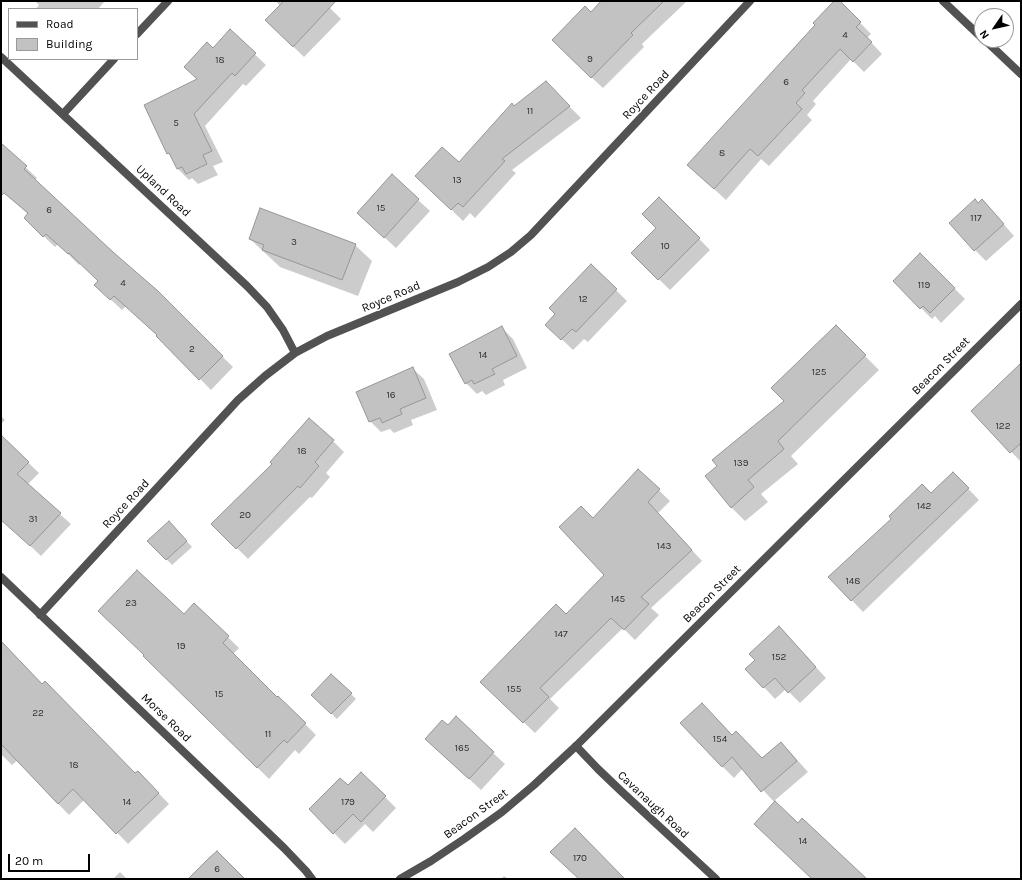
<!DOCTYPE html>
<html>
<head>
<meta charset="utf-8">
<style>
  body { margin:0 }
  #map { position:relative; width:1022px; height:880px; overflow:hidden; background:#fff; font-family:Karla,sans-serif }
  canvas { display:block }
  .frame { position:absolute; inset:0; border:2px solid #000; pointer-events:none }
  .legend { position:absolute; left:8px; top:8px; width:130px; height:52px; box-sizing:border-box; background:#fff; border:1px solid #999; margin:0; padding:5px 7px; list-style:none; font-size:12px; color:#000 }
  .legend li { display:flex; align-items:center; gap:8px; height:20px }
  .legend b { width:20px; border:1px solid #999 }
  .north { position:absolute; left:974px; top:8px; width:40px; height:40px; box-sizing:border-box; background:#fff; border:1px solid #999; border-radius:50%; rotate:236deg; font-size:11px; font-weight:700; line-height:16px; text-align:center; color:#000 }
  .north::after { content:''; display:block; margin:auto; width:14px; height:18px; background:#000; clip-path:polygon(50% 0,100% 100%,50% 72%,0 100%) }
  .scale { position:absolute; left:8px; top:854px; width:82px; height:18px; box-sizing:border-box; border:2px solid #000; border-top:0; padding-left:5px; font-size:12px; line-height:14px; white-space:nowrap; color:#000; -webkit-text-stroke:3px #fff; paint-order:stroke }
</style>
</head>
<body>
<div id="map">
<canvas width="1022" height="880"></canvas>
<div class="frame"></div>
<ul class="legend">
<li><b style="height:5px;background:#525252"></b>Road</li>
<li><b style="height:11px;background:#c2c2c2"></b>Building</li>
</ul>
<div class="north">N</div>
<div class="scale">20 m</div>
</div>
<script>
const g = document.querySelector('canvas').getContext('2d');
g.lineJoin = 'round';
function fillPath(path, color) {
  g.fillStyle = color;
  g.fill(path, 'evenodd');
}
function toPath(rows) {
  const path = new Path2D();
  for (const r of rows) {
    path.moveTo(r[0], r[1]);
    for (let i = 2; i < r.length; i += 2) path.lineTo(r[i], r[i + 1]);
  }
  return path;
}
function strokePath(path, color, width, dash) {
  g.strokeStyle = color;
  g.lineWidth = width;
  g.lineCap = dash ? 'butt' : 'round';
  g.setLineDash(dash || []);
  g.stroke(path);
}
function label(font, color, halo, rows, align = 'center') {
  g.font = font + ' Karla,sans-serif';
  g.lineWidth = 3;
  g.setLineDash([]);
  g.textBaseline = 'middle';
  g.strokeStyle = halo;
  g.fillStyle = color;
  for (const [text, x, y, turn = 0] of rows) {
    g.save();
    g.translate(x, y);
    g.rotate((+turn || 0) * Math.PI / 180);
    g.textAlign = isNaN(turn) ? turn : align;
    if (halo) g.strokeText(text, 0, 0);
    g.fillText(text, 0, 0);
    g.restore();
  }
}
const shadow = toPath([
  [37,1,105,1,98,9,36,9,39,5,36,2],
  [276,1,323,1,341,19,304,57,278,32,280,6],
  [621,1,687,1,642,44,644,47,603,88,564,52,591,13],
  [836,1,839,1,871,34,867,38,882,54,864,72,851,59,813,101,816,104,807,115,812,120,769,166,761,159,726,200,700,176],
  [230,31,266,65,246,86,243,84,205,126,223,162,213,166,218,175,198,184,192,178,189,180,178,169,171,156,168,153,198,79,213,49],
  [546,83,581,118,512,170,516,173,475,218,470,213,463,221,428,187,459,163,514,107],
  [1,144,37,178,35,180,112,253,157,292,233,367,211,390,158,336,126,306,122,310,107,296,99,282,81,263,79,265,58,244,55,247,36,229,28,214,1,190],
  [392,176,430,211,396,248,370,224],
  [659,198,710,250,670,290,632,253,657,228],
  [979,204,993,212,1014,236,986,261,975,250],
  [250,239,355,245,372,261,358,296,280,267],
  [920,254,965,299,941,323,935,316,932,319,894,281],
  [616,290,627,301,588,342,584,339,573,350,547,325],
  [836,327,879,370,791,456,798,464,761,494,768,502,745,521,731,507,718,466,785,401],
  [502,328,513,339,527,368,503,380,505,385,486,395,482,391,477,394,466,383],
  [1021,364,1021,462,972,411],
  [412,368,424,379,437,410,411,420,413,425,394,433,390,429,381,432,370,421],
  [1,416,5,420,1,424],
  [1,436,39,473,27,485,71,524,41,556,1,518],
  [333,441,344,452,326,473,330,477,312,498,310,497,248,559,213,524],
  [639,471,670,501,658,513,702,561,651,608,659,615,635,640,623,628,550,699,559,708,535,733,492,692,606,575,593,519],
  [953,473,979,500,863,612,830,577,931,495],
  [174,527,192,547,172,565,149,541],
  [194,604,239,648,233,654,277,698,278,697,316,735,299,754,295,750,269,779,155,667,184,615],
  [790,639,826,678,800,703,786,689,775,699,747,669],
  [1,642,42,685,136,775,138,772,169,804,128,844,85,799,69,815,37,782,38,780,18,760,12,765,1,754],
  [332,675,356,699,337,719,312,695],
  [732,736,763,759,781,743,792,754,808,772,774,801,798,824,867,879,813,879,775,803,743,768,734,778,722,766],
  [438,750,493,753,505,764,481,790],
  [361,773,396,808,373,832,365,824,345,844,310,809,348,787],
  [120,872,127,879,113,879],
  [504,876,508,879,501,879]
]);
const building = toPath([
  [284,1,336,1,293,47,265,20,284,1],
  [601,1,664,1,631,33,633,35,591,78,552,40,585,6,591,12,601,1],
  [834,1,840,1,861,22,856,27,872,42,853,62,840,49,802,90,805,93,796,103,802,109,758,156,750,149,714,189,687,165,815,25,813,23,834,1],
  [230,29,256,53,235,76,232,73,194,114,212,151,203,155,207,164,186,174,182,167,177,169,169,153,167,154,144,105,197,79,184,67,207,42,213,48,230,29],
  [546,81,570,106,502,159,505,161,463,207,458,203,451,210,415,176,442,147,459,162,512,103,514,106,546,81],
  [1,143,27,166,24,169,113,252,158,291,223,356,199,380,156,336,157,335,114,296,110,300,94,285,98,281,69,253,68,254,46,234,43,237,24,218,28,213,4,193,1,196,1,143],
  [392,174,419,199,384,238,357,213,392,174],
  [659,197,700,238,658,280,631,253,656,228,642,214,659,197],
  [975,199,978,203,982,199,1004,224,974,251,949,223,975,199],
  [260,208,356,244,342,280,262,250,264,245,249,239,260,208],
  [920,253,955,288,930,313,923,306,920,309,893,281,920,253],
  [591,264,617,289,576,332,572,329,561,340,545,325,555,314,549,308,591,264],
  [836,325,866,355,778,441,784,449,748,480,754,487,731,508,705,476,717,466,712,460,784,401,771,388,836,325],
  [502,326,517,356,492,369,495,374,474,384,472,380,465,384,449,354,502,326],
  [1021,363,1021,443,1010,453,971,411,1021,363],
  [413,367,426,398,400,409,402,414,382,423,380,418,369,422,356,392,413,367],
  [309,418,334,440,315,462,319,466,300,488,298,486,236,549,211,524,272,464,270,462,309,418],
  [1,435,29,462,17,474,61,513,30,546,1,520,1,435],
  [638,469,660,489,648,502,692,550,641,597,649,604,624,630,611,618,540,688,549,697,523,723,480,682,556,604,566,614,604,575,559,527,581,506,593,518,638,469],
  [953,472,969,488,851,601,828,577,891,519,889,516,922,484,931,493,953,472],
  [169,521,187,541,166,560,147,541,169,521],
  [137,570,184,614,194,603,229,636,223,643,277,697,278,696,306,723,287,743,284,740,257,768,143,656,144,655,98,611,137,570],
  [779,626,816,667,788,693,775,678,763,688,745,669,755,660,749,654,779,626],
  [1,641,42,684,45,681,135,773,138,771,159,793,116,834,73,789,58,804,1,744,1,641],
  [331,674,352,693,331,714,311,695,331,674],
  [702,703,732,735,736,731,762,758,781,742,797,761,761,792,732,757,722,767,680,723,702,703],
  [456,716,494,752,469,779,425,739,442,720,448,725,456,716],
  [361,772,386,796,361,822,353,814,333,834,309,809,340,778,348,785,361,772],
  [775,801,798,823,802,818,867,879,812,879,754,824,775,801],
  [575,828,625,879,579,879,550,852,575,828],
  [217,851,245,879,188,879,209,858,217,851]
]);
const minor = toPath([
  [943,1,982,38],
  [137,34,168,1],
  [985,40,1021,74],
  [1,57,247,286,267,307,283,330,295,353],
  [63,114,114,59],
  [1,577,284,848,306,871,312,879],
  [40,615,238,400,265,376,295,353,327,336,458,282,488,267,511,252,531,235,750,1],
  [576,746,598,769,621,791,716,879]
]);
const tertiary = toPath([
  [400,879,431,861,464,839,502,812,534,785,576,746,1021,304]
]);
const numberNames = [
  ["4",845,35],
  ["9",590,59],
  ["18",220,60],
  ["6",786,82],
  ["11",530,111],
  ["5",176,123],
  ["8",722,153],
  ["13",457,180],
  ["15",381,208],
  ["6",49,210],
  ["117",976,218],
  ["3",294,242],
  ["10",665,246],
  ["4",123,283],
  ["119",924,285],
  ["12",583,299],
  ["2",192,349],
  ["14",483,355],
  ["125",819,372],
  ["16",391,395],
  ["122",1003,426],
  ["18",302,451],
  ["139",741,463],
  ["142",924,506],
  ["20",245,515],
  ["31",33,519],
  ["143",664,546],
  ["148",853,581],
  ["145",618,599],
  ["23",131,603],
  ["147",561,634],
  ["19",181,646],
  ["152",779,657],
  ["155",514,689],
  ["15",219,694],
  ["22",38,713],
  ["11",268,734],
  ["154",720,739],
  ["165",462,748],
  ["18",74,765],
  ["14",127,802],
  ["179",348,802],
  ["14",803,841],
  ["170",580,858],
  ["6",217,869]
];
const streetNames = [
  ["Royce Road",646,95,-47],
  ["Upland Road",163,191,43],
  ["Royce Road",391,297,-23],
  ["Beacon Street",941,366,-45],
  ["Royce Road",126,504,-47],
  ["Beacon Street",712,594,-45],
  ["Morse Road",166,718,44],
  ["Cavanaugh Road",653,805,43],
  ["Beacon Street",476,814,-36]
];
fillPath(shadow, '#0003');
fillPath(building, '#c2c2c2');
strokePath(building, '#969696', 1);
strokePath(minor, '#525252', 8);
strokePath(tertiary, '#525252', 8);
label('10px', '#303030', null, numberNames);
label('12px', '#000', '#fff', streetNames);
</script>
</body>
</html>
